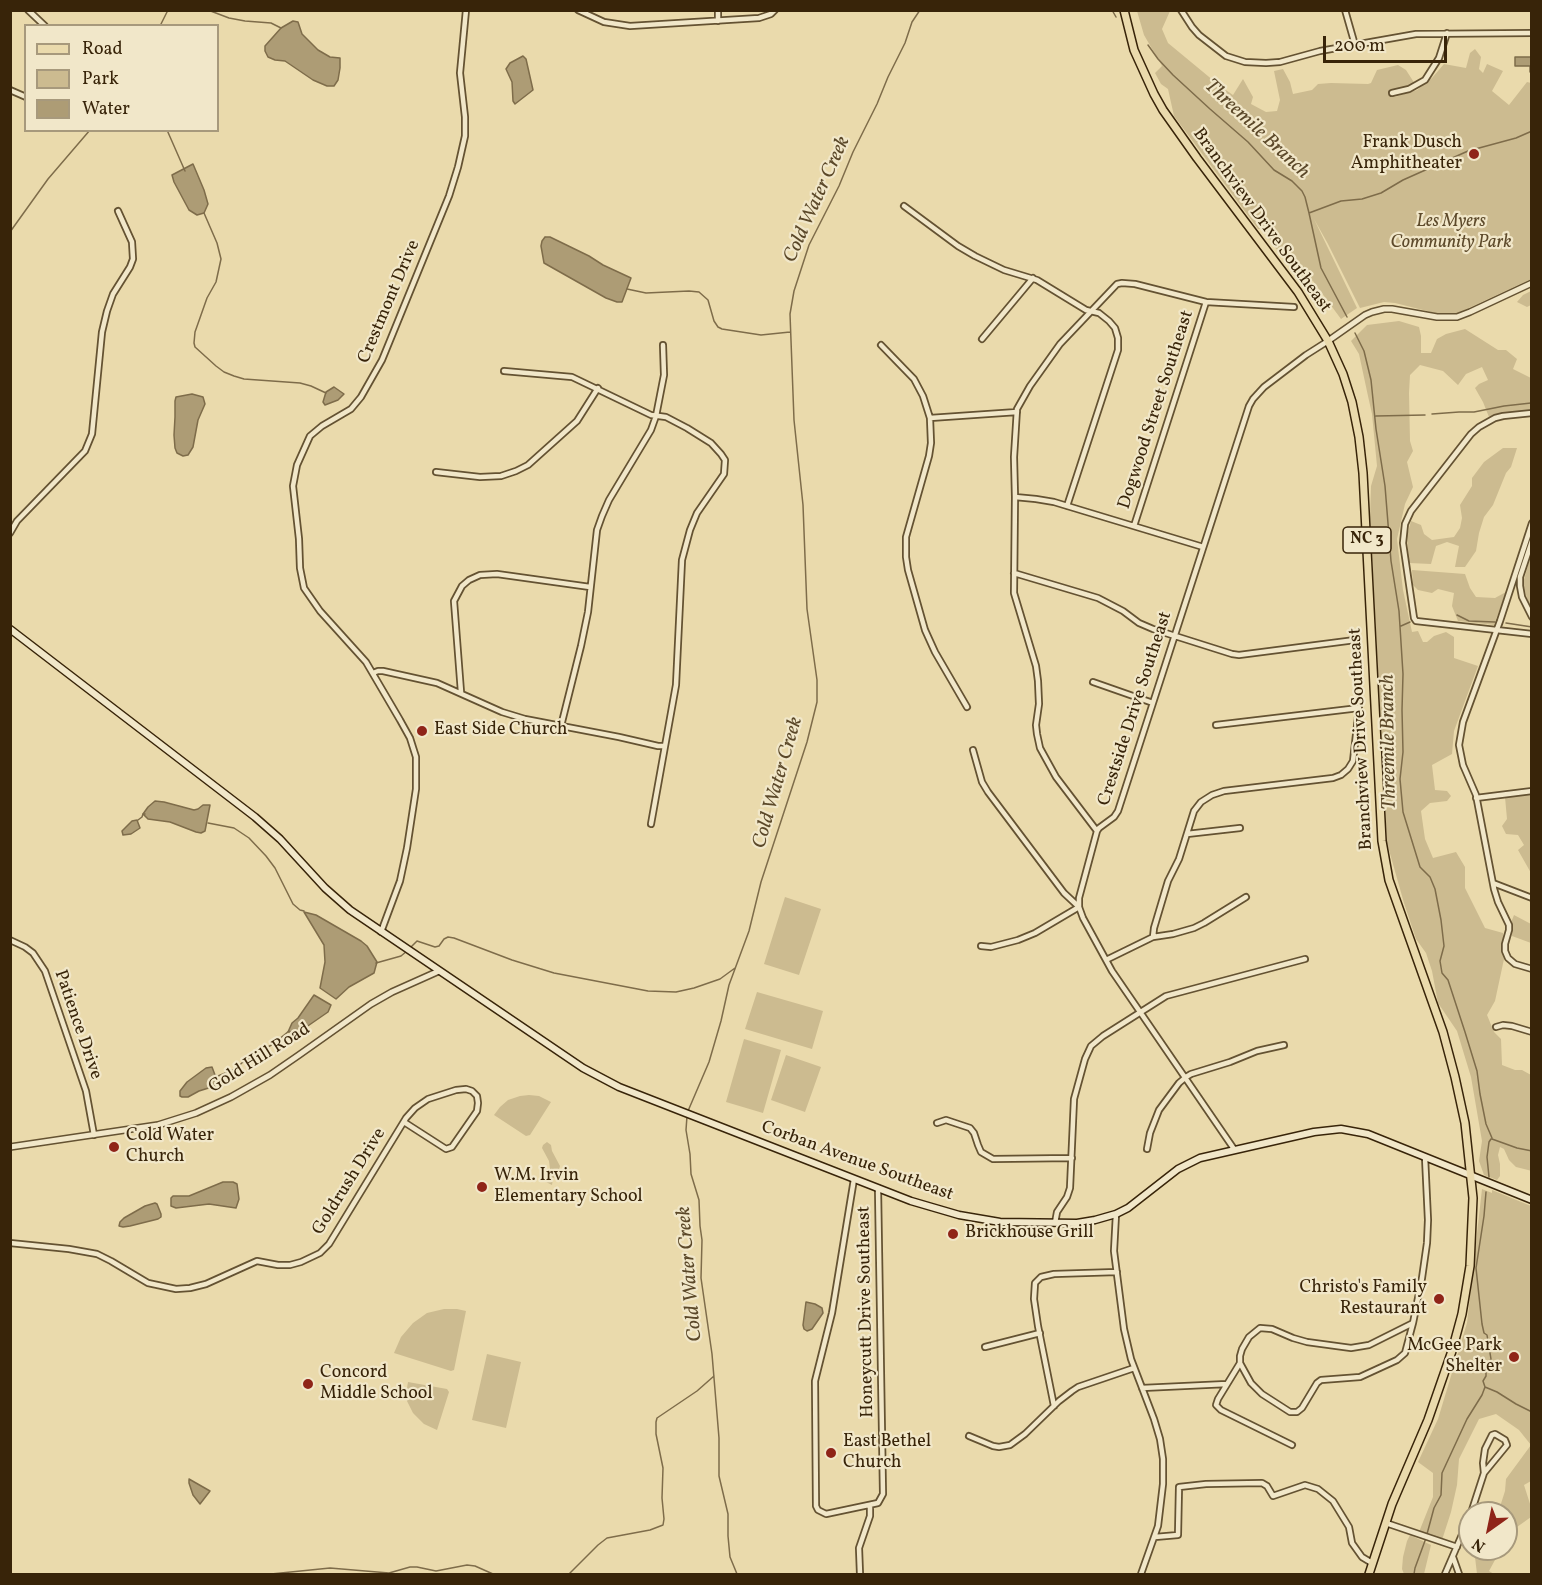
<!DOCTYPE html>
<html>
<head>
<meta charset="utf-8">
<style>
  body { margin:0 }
  #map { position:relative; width:1542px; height:1585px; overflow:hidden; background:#eadaac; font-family:Vollkorn,serif }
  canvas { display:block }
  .frame { position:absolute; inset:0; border:12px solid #382409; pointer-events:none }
  .legend { position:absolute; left:24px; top:24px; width:195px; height:108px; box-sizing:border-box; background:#f1e7c9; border:2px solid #a7997c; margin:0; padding:8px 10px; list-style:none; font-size:18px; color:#382409 }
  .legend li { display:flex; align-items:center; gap:12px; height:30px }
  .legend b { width:30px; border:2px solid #a7997c }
  .north { position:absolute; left:1458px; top:1501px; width:60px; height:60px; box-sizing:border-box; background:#f1e7c9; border:2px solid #a7997c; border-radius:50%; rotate:213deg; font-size:16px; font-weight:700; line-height:24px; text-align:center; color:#382409 }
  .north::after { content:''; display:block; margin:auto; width:21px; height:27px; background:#8f2418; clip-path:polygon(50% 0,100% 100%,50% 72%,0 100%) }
  .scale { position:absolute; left:1323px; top:36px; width:124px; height:27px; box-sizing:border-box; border:3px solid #382409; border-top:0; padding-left:8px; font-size:18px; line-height:21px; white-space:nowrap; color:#382409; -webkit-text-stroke:4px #f1e7c9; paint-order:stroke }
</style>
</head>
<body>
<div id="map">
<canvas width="1542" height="1585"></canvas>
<div class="frame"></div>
<ul class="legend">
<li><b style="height:8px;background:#eadaac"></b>Road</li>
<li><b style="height:16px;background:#ccbb90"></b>Park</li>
<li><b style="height:16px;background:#ad9c75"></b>Water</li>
</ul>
<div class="north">N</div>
<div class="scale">200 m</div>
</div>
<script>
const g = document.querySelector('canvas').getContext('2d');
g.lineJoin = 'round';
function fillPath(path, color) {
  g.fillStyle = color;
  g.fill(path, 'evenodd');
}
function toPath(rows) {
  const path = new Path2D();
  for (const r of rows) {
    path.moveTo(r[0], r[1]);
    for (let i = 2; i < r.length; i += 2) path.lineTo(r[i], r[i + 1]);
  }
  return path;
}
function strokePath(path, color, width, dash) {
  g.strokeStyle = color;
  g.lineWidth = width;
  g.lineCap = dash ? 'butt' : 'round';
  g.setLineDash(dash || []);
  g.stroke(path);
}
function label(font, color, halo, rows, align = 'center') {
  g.font = font + ' Vollkorn,serif';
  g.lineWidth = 4.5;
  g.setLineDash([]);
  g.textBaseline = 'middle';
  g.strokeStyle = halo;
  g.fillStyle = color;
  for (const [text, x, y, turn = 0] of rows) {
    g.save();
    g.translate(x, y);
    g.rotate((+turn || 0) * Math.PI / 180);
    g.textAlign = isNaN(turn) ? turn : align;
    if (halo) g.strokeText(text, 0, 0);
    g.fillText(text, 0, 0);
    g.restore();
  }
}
const green = toPath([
  [1137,11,1170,11,1162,29,1168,43,1220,86,1233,95,1243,79,1253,97,1251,104,1266,112,1277,111,1280,100,1274,71,1283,69,1290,82,1293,94,1312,90,1318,84,1331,83,1368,84,1371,83,1377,70,1398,65,1406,70,1415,84,1393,91,1390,94,1395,97,1417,90,1432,78,1444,64,1466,68,1470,53,1475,49,1481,57,1479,69,1483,73,1487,64,1503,71,1492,91,1509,105,1527,82,1531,83,1531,279,1458,313,1435,313,1395,303,1384,302,1360,308,1328,244,1314,219,1357,308,1341,319,1313,281,1307,282,1295,275,1286,260,1273,245,1264,229,1258,229,1174,116,1168,89,1161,84,1155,73,1162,66,1144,35],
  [1531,291,1531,305,1527,307,1517,302,1523,295],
  [1399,321,1419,327,1421,336,1421,353,1431,353,1437,339,1446,334,1465,329,1498,350,1506,350,1517,359,1513,369,1531,378,1531,410,1499,413,1489,417,1483,402,1475,388,1479,384,1488,380,1482,367,1466,374,1458,385,1443,371,1420,365,1410,375,1409,393,1410,441,1413,451,1407,462,1413,487,1405,504,1397,539,1403,590,1412,632,1418,631,1423,642,1427,642,1434,636,1446,632,1454,637,1454,658,1478,666,1454,731,1452,754,1432,765,1435,790,1447,791,1451,796,1447,801,1430,803,1421,811,1425,839,1433,858,1456,852,1465,867,1465,888,1485,928,1503,933,1504,959,1495,1001,1487,1015,1494,1032,1501,1039,1502,1065,1515,1070,1522,1070,1531,1075,1532,1171,1516,1167,1509,1160,1504,1149,1500,1147,1498,1155,1500,1164,1500,1176,1497,1180,1484,1175,1479,1161,1482,1141,1471,1077,1457,1031,1438,1003,1432,971,1426,953,1416,939,1404,903,1387,843,1370,517,1371,486,1377,466,1372,414,1368,396,1359,354,1351,341,1367,325],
  [1503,448,1517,448,1511,467,1506,473,1493,505,1484,517,1479,533,1476,551,1465,567,1455,567,1459,546,1447,542,1436,546,1431,564,1409,563,1407,536,1411,521,1421,525,1424,534,1432,540,1454,537,1460,528,1462,518,1460,505,1472,486,1472,478,1484,462],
  [1531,555,1531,610,1526,595,1523,583],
  [1412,570,1465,574,1470,588,1476,597,1495,598,1506,592,1494,625,1458,621,1452,606,1454,593,1438,589,1432,593,1418,590,1413,585],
  [1531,794,1532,794,1531,873,1518,850,1524,845,1518,835,1506,834,1502,826,1507,819,1505,797],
  [785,897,821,909,799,975,764,964],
  [1514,915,1531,924,1531,943,1512,936,1512,920],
  [757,992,823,1011,812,1049,745,1029],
  [744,1039,781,1050,763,1113,726,1102],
  [786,1055,821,1067,805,1112,771,1100],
  [529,1095,539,1096,551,1102,530,1135,526,1136,494,1115,500,1107,508,1100,520,1096],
  [547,1142,551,1145,552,1151,560,1166,557,1177,553,1178,552,1185,544,1181,550,1169,549,1161,542,1148,543,1145],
  [1482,1189,1492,1193,1492,1190,1531,1206,1531,1445,1519,1430,1496,1414,1479,1419,1459,1459,1457,1485,1451,1512,1442,1540,1419,1532,1433,1497,1433,1473,1418,1462,1438,1419,1467,1323],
  [444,1309,457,1309,466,1311,454,1370,451,1371,394,1353,401,1337,413,1323,427,1313],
  [487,1354,521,1362,506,1428,472,1420],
  [408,1382,447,1389,449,1392,437,1430,424,1424,413,1413,407,1401,406,1394],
  [1531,1445,1531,1481,1524,1485,1531,1507,1531,1517,1510,1532,1506,1539,1506,1513,1498,1513,1505,1491,1506,1479],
  [1410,1535,1431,1545,1424,1574,1404,1574,1402,1569,1403,1557,1407,1541],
  [1487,1549,1501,1549,1489,1571,1494,1574,1477,1574,1475,1557]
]);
const water = toPath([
  [293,21,298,22,302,34,318,50,330,57,340,58,340,68,338,80,334,86,327,86,313,80,285,61,275,60,268,57,265,51,265,46,281,28,293,21],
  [523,56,526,59,533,90,515,104,513,101,512,82,506,69,510,63,523,56],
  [1515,57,1531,57,1531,72,1530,72,1530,66,1515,66,1515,57],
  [193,164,204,190,208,204,204,213,197,215,189,210,174,182,172,175,193,164],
  [545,237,550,237,589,256,603,265,631,278,622,302,617,302,606,298,544,263,541,246,542,241,545,237],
  [334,387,344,394,338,400,325,405,323,402,326,392,334,387],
  [192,394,203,397,205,404,198,420,193,447,188,455,183,456,177,453,175,448,174,435,175,417,175,401,176,397,192,394],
  [155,801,164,802,194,810,198,809,203,805,210,805,205,831,201,833,196,832,170,822,148,819,143,814,148,807,155,801],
  [137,820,140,828,131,834,123,835,122,831,132,821,137,820],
  [304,912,316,915,361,941,367,946,377,962,374,973,349,987,336,999,320,988,325,962,324,945,304,912],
  [314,995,331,1005,328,1012,302,1030,294,1032,288,1032,292,1023,298,1018,314,995],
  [212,1067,215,1075,217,1076,215,1086,199,1091,188,1097,182,1097,180,1096,180,1091,187,1082,206,1068,212,1067],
  [223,1182,233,1182,237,1184,239,1199,236,1208,209,1204,176,1208,171,1206,171,1198,173,1196,189,1196,223,1182],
  [155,1203,157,1204,161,1214,161,1217,158,1219,130,1226,123,1227,119,1226,120,1222,124,1218,145,1206,155,1203],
  [806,1302,815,1304,822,1308,823,1313,812,1329,807,1331,804,1329,803,1325,806,1302],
  [189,1479,210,1491,200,1504,193,1495,189,1483,189,1479]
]);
const stream = toPath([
  [208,10,229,18,245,21,271,23,281,28],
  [1112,10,1116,17],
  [160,26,168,10],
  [1148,45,1158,59,1173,75,1210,109,1248,142,1274,170,1292,181,1302,191,1305,197,1309,213,1321,268,1347,317],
  [167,130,185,171],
  [204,213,217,243,221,259,216,282,207,298,195,332,194,343,195,347,216,366,224,372,234,376,244,379,300,383,311,386,326,393],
  [1309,213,1341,201,1362,199,1381,193,1403,180,1468,151,1516,138,1532,131],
  [10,232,48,179,90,130],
  [627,289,646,293,689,291,699,292,708,300,714,321,718,327,722,329,761,335,790,332],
  [1355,333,1364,351,1371,380,1376,429,1385,486,1391,561,1399,611,1403,674,1402,710,1403,752,1400,779,1403,812,1420,867,1430,877,1435,889,1441,920,1444,946,1440,961,1442,973,1448,980,1465,1032,1477,1071,1480,1094,1486,1124,1492,1138],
  [1432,414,1459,412,1474,412,1504,406,1531,403],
  [1376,416,1425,415],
  [1457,615,1469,621,1495,622],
  [1506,623,1532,627],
  [1401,626,1410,622],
  [138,820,142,817,143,814,145,814],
  [208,823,234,828,249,838,266,856,275,868,293,904,300,910,304,911],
  [410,948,417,941,435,947,439,946,444,939,448,937,454,938,512,960,554,973,648,991,676,992,694,988,720,979,735,968],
  [376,963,401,956,407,951],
  [218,1076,235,1069,243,1062,273,1044,289,1031],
  [688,1111,709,1062,721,1021,729,985,749,931,761,882,807,742,817,702,817,680,807,609,803,505,794,420,790,314,794,291,809,245,839,186,853,152,877,104,888,77,905,43,912,22,920,10],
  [687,1116,686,1130,690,1154,691,1174,699,1200,700,1226,702,1240,701,1278,712,1354,719,1438,719,1476,728,1514,728,1536,730,1557,737,1574],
  [1492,1139,1517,1148,1532,1151],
  [1489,1177,1487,1157,1489,1142,1491,1139],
  [1485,1387,1497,1392,1516,1404,1532,1412],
  [1427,1534,1434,1508,1441,1495,1442,1473,1467,1419,1482,1395,1485,1387,1483,1381,1486,1376,1486,1367,1491,1359,1487,1335,1484,1333,1482,1324,1476,1268,1484,1216,1486,1192],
  [271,1574,330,1568,389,1573,410,1567,417,1567,436,1571,467,1565,475,1566,493,1574],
  [569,1574,598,1545,607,1538,650,1530,663,1525,664,1519,662,1498,663,1468,656,1434,656,1422,657,1418,697,1391,714,1376],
  [1414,1574,1415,1568,1426,1538]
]);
const minor = toPath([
  [28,10,45,26],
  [578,10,604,22,630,26,759,18,771,14,775,10],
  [718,10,718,21],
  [1181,10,1192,27,1199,35,1226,56,1245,62,1266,63,1280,62,1320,51,1416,34,1532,33],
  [1345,10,1355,45],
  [10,90,26,97],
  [1392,93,1409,89,1425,80,1439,58,1447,33],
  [904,206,958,246,975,256,1004,270,1037,280,1086,310,1099,313,1109,321,1115,328,1118,338,1118,350,1067,506],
  [982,339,1033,278],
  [881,345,914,379,923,396,930,418,931,443,929,456,906,537,906,557,908,570,925,630,935,652,967,707],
  [504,371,572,377,651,415,666,417,687,428,711,443,721,454,725,460,724,474,697,513,690,530,682,560,676,685,651,824],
  [1532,413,1503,416,1495,418,1479,427,1471,434,1411,511,1405,524,1403,543,1414,618,1416,621,1532,634],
  [930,418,1017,412],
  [436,472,480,477,501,476,516,471,528,465,577,421,598,388],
  [1015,497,1036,499,1054,502,1203,547],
  [1532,523,1500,621,1463,722,1459,745,1463,765,1476,795,1494,889,1498,902,1509,925,1509,930,1505,944,1505,951,1508,958,1515,964,1532,969],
  [1134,526,1206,302],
  [10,533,17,521,85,451,92,434,102,332,107,311,113,294,130,267,133,259,132,242,118,211],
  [1532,541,1520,577,1520,586,1522,597,1532,617],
  [1014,573,1098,598,1123,611,1139,623,1153,629,1232,654,1239,655,1355,640],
  [373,673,378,671,383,671,437,683,502,712,525,719,619,737,658,746,664,746],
  [1093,682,1153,703],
  [461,692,454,601,462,586,469,580,480,575,497,574,590,587],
  [561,726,581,646,588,612,597,530,602,516,609,500,651,430,656,416,664,375,663,345],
  [973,750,982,782,988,792,1064,893,1079,907,1035,933,1018,940,991,947,981,946],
  [1476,798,1532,791],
  [1097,831,1056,777,1040,748,1037,734,1036,725,1039,704,1038,681,1036,666,1014,593,1015,497,1014,457,1017,409,1030,386,1060,344,1117,284,1122,283,1135,284,1206,302,1294,307],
  [1187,834,1240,828],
  [1493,883,1532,898],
  [381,932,400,881,407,848,416,789,416,757,410,738,400,720,366,662,320,611,304,588,300,568,299,539,293,486,297,465,310,436,322,426,351,409,361,397,382,360,449,196,458,167,465,136,465,117,460,73,466,10],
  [1153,937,1154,928,1168,881,1179,859,1194,811,1201,802,1212,795,1224,791,1333,778,1341,775,1348,769,1353,761,1359,708,1216,725],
  [10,940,25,947,33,953,45,971,86,1091,94,1135],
  [1106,960,1153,937,1173,934,1194,928,1204,923,1246,897],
  [1496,1027,1503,1025,1512,1026,1532,1032],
  [937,1123,946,1120,970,1128,974,1133,978,1145,981,1152,993,1159,1072,1158],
  [1147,1149,1150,1133,1159,1110,1179,1083,1186,1077,1191,1074,1230,1062,1257,1051,1284,1045],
  [1234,1149,1112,971,1083,918,1079,907,1079,898,1097,831,1099,828,1114,817,1118,811,1249,406,1253,399,1264,387,1306,355,1328,341],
  [854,1179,832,1313,815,1381,816,1506,818,1510,826,1514,878,1503,883,1494,878,1188],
  [1116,1214,1114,1251,1124,1329,1131,1359,1154,1419,1160,1439,1163,1459,1163,1484,1158,1526,1141,1574],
  [1055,1223,1057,1212,1067,1197,1070,1188,1074,1099,1085,1059,1091,1046,1103,1036,1166,996,1305,959],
  [10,1243,69,1249,97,1254,111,1261,148,1283,176,1289,190,1288,206,1284,257,1261,278,1265,290,1265,301,1262,320,1253,329,1244,406,1118,415,1108,428,1099,456,1090,466,1089,472,1091,477,1096,478,1103,477,1111,452,1147,446,1149,404,1122],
  [985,1347,1040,1333],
  [1240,1363,1251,1383,1262,1394,1290,1412,1297,1412,1302,1408,1317,1383,1321,1380,1360,1377,1397,1360,1405,1353,1413,1323],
  [1142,1388,1227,1384],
  [1054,1406,1038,1326,1034,1299,1035,1283,1041,1277,1054,1274,1117,1272],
  [969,1436,993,1446,999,1447,1010,1445,1025,1434,1059,1401,1072,1391,1078,1387,1134,1368],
  [1292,1445,1221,1410,1216,1405,1218,1399,1240,1363,1240,1356,1242,1349,1249,1337,1260,1328,1272,1329,1293,1338,1307,1342,1351,1348,1369,1345,1413,1323,1422,1278,1427,1243,1428,1220,1425,1157],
  [1471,1513,1484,1473,1483,1463,1485,1449,1492,1435,1495,1434,1505,1440,1507,1445,1484,1473],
  [1386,1523,1457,1547],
  [1155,1537,1178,1535,1179,1487,1206,1484,1262,1483,1267,1486,1273,1496,1305,1485,1318,1489,1333,1501,1349,1527,1352,1543,1362,1557,1372,1563],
  [1453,1557,1459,1574],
  [860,1574,859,1548,870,1516,870,1505],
  [1445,1574,1470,1516]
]);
const tertiary = toPath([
  [1328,341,1365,315,1372,312,1384,309,1392,309,1437,317,1457,317,1470,312,1532,283],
  [10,1147,158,1125,196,1113,231,1097,270,1075,299,1055,371,1004,392,992,439,971]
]);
const secondary = toPath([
  [10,629,255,817,280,839,325,888,350,910,583,1068,619,1087,911,1201,959,1215,1000,1222,1077,1223,1095,1220,1116,1214,1128,1208,1178,1169,1200,1158,1314,1132,1341,1129,1368,1134,1532,1200]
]);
const primary = toPath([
  [1124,10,1134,50,1154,94,1163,110,1197,158,1298,292,1328,341,1343,374,1352,402,1359,437,1363,473,1382,841,1389,880,1395,897,1443,1032,1455,1077,1465,1123,1473,1198,1470,1266,1462,1314,1452,1351,1428,1420,1392,1504,1369,1574]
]);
const markers = [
  [1474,154,6,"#8f2418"],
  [422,731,6,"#8f2418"],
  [114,1147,6,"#8f2418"],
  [482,1187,6,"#8f2418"],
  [953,1234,6,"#8f2418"],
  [1439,1299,6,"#8f2418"],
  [1514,1357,6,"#8f2418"],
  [308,1384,6,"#8f2418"],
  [831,1453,6,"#8f2418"]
];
const shields = [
  [1367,540,48]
];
const shieldNames = [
  ["NC 3",1367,540]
];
const poiNames = [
  ["Frank Dusch",1462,144,"right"],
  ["Amphitheater",1462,165,"right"],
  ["East Side Church",434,731],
  ["Cold Water",126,1137],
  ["Church",126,1158],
  ["W.M. Irvin",494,1177],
  ["Elementary School",494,1198],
  ["Brickhouse Grill",965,1234],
  ["Christo's Family",1427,1289,"right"],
  ["Restaurant",1427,1310,"right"],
  ["McGee Park",1502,1347,"right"],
  ["Shelter",1502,1368,"right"],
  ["Concord",320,1374],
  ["Middle School",320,1395],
  ["East Bethel",843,1443],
  ["Church",843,1464]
];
const streetNames = [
  ["Branchview Drive Southeast",1261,221,54],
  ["Crestmont Drive",390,302,-67],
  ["Dogwood Street Southeast",1157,410,-72],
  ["Crestside Drive Southeast",1136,709,-72],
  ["Branchview Drive Southeast",1362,739,-93],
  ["Patience Drive",77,1025,71],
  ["Gold Hill Road",260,1059,-32],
  ["Corban Avenue Southeast",857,1162,20],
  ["Goldrush Drive",350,1182,-58],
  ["Honeycutt Drive Southeast",867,1312,-91]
];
const parkNames = [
  ["Les Myers",1451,223],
  ["Community Park",1451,244]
];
const waterNames = [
  ["Threemile Branch",1256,130,43],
  ["Cold Water Creek",818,200,-66],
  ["Threemile Branch",1390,742,-91],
  ["Cold Water Creek",779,783,-74],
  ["Cold Water Creek",691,1274,-95]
];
fillPath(green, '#ccbb90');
fillPath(water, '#ad9c75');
strokePath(water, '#7e6c4a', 1.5);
strokePath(stream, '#7e6c4a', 1.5);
strokePath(minor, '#645232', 8);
strokePath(tertiary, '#645232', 8);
strokePath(secondary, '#382409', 9);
strokePath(primary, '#382409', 10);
strokePath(minor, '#f1e7c9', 4.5);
strokePath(tertiary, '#f1e7c9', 5);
strokePath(secondary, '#f1e7c9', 6);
strokePath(primary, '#eadaac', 7);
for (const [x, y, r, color] of markers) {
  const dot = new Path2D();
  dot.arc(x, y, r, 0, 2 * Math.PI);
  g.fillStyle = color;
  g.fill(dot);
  strokePath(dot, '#f1e7c9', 2);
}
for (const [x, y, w] of shields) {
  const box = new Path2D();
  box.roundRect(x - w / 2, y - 13, w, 26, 4.5);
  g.fillStyle = '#f1e7c9';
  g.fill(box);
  strokePath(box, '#382409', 1.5);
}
label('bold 16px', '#382409', null, shieldNames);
label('18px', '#382409', '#f1e7c9', poiNames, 'left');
label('18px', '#382409', '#f1e7c9', streetNames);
label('italic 18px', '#5d4a2b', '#f1e7c9', parkNames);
label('italic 20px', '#5b4829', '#f1e7c9', waterNames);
</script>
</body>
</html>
